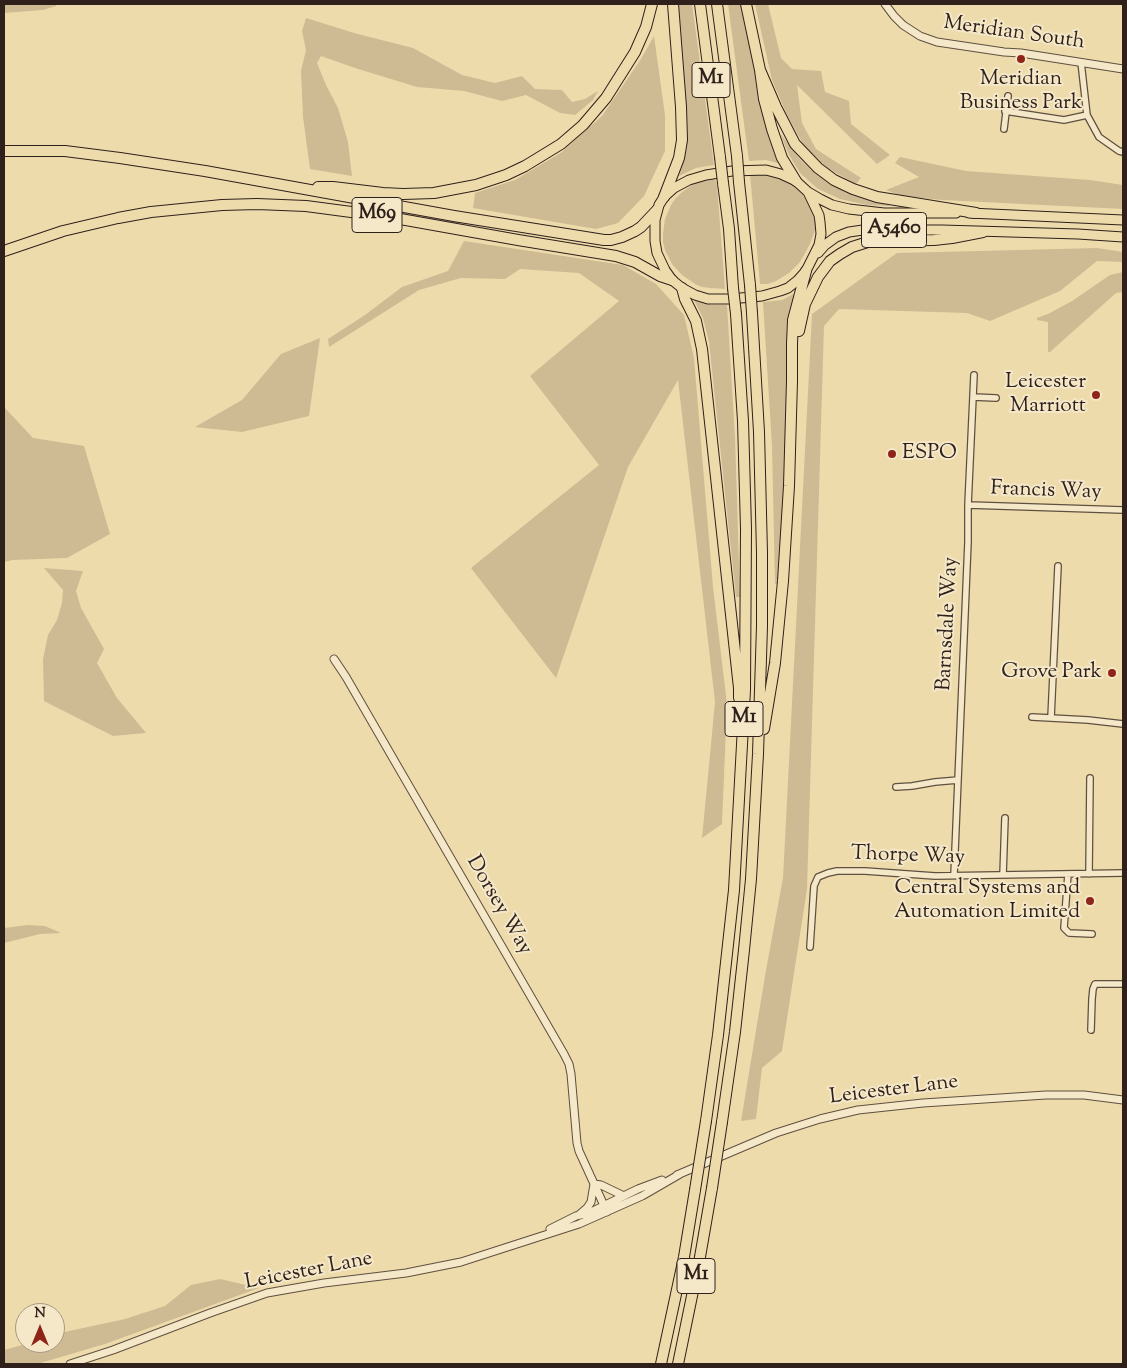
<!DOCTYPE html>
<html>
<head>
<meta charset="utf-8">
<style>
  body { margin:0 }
  #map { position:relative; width:1127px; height:1368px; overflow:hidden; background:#eedbac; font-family:"Sorts Mill Goudy",serif }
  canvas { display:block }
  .frame { position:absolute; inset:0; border:5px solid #2f201b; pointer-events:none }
  .north { position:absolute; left:15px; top:1303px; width:50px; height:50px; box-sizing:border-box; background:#f4e8c9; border:1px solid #a59883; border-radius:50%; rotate:0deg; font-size:14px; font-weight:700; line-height:20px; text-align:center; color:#2f201b }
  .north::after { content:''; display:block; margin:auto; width:18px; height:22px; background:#8f2418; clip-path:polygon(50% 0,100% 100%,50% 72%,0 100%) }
</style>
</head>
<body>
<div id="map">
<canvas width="1127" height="1368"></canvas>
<div class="frame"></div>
<div class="north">N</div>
</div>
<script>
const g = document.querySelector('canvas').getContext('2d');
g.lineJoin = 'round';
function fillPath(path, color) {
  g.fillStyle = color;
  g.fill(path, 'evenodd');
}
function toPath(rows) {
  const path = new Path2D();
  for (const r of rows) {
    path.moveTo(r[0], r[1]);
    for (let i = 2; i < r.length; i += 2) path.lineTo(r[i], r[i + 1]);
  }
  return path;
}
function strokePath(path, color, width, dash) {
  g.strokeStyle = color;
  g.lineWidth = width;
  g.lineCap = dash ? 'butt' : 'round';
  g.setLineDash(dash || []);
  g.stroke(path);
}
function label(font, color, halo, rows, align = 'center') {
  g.font = font + ' "Sorts Mill Goudy",serif';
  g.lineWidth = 4;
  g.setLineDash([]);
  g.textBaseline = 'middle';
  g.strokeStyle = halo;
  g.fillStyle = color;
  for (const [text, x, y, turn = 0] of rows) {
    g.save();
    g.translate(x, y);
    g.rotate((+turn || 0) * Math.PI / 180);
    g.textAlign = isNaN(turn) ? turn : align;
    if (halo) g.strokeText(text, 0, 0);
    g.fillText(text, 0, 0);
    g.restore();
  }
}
const green = toPath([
  [4,4,57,4,56,6,43,10,4,13],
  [677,4,692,4,714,165,696,168,679,176,685,157,686,144],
  [728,4,741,4,756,66,781,164,766,160,749,161],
  [755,4,768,4,781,58,792,69,821,71,825,92,849,101,851,124,890,155,877,164,797,85,802,123,816,149,861,178,856,184,827,168,803,144,787,115,772,80],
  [306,18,354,33,413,48,462,75,495,83,522,76,535,89,562,90,572,102,585,99,598,91,593,100,575,115,560,113,526,95,502,101,464,91,417,87,355,68,321,56,317,63,326,85,338,108,348,142,352,176,310,169,303,117,301,71,306,50,302,31],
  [654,36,665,115,665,151,644,196,618,223,596,229,473,208,475,193,515,180,562,152,602,116,641,59],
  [780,133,798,157,812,171,833,186,858,197,891,206,867,205,840,199,818,189,800,173,789,155],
  [900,157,966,171,1090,180,1123,185,1123,209,942,200,902,196,886,190,919,177,895,163],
  [750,174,765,174,779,177,793,184,803,195,808,201,814,215,815,222,815,230,810,244,800,262,789,273,776,281,768,284,760,284],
  [715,179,717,185,725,289,710,288,702,287,695,284,682,275,672,264,665,250,663,242,663,234,665,219,671,205,675,199,681,193,693,184,700,181],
  [464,241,623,265,656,284,684,315,694,358,713,587,727,704,722,824,702,838,715,702,678,380,628,467,556,678,471,568,599,465,530,376,619,301,579,273,520,269,505,279,461,278,419,290,329,347,328,339,365,315,402,287,448,271],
  [1097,248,1123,252,1123,262,1097,261,1060,291,990,321,967,313,839,309,824,326,807,889,782,1051,762,1068,756,1119,741,1121,766,970,783,878,812,314,897,253],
  [1123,272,1123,292,1116,293,1050,352,1048,352,1048,322,1037,320,1037,318,1048,314,1072,301,1110,275],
  [797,292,791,320,779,584,775,584,772,446,763,302,782,300],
  [694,300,711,305,727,305,735,437,740,597,736,597,709,342,703,318],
  [320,338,309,416,242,432,195,427,242,400,281,354],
  [4,407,33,438,84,446,110,534,67,558,13,560,4,562],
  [44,568,83,571,76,591,81,608,104,649,97,663,117,698,146,733,113,736,44,701,43,659,48,635,57,620,62,603,63,590],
  [28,925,45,926,61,933,40,934,4,943,4,928],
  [220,1279,259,1288,105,1344,37,1364,4,1364,4,1350,29,1343,55,1343,55,1335,69,1331,125,1319,165,1306,191,1285]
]);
const minor = toPath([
  [1081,62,1087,115,1099,137,1119,151,1123,152],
  [1005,111,1064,120,1087,115],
  [1004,129,1008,96],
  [973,397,996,398],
  [968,505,1123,510],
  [1032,717,1088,720,1123,724],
  [1051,718,1058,566],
  [896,787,912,786,935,782,958,780],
  [1068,874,1064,928,1069,933,1092,934],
  [1089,874,1090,778],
  [954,875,968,542,968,505,974,375],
  [1003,875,1005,818],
  [810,947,814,886,818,877,828,873,837,871,865,871,935,876,1123,873],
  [1091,1030,1092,999,1093,989,1095,984,1123,984]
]);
const tertiary = toPath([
  [885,4,894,16,903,25,920,36,937,42,1004,52,1021,53,1123,69],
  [334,659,346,677,564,1054,569,1064,571,1074,577,1143,579,1151,607,1212],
  [677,1175,776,1133,820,1119,858,1110,923,1103,1046,1095,1084,1095,1123,1100],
  [594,1184,601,1185,624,1196],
  [580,1214,587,1208,591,1202,594,1184],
  [550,1229,576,1216,589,1213,638,1189,662,1180],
  [70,1364,113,1350,210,1313,267,1293,324,1283,406,1273,461,1262,579,1224,642,1196,680,1174]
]);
const trunk = toPath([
  [808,192,819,215,820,222,821,234,819,245,806,271,798,280,788,288,780,291,762,296,730,299,708,299,695,295,682,288,672,280,665,270,657,253,655,241,655,220,659,205,664,197,674,188,689,180,706,175,732,171,766,170,781,174,796,181,808,192,820,199,832,205,849,209,884,213,956,213],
  [969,213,1123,220],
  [818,253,825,245,836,237,849,232,863,230,942,230,1078,234,1123,237]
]);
const motorway = toPath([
  [700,4,720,157],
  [717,4,737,156],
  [746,4,760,70,764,99,772,129,782,158,796,181],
  [760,70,776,107,795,144,818,168,834,180,853,189,877,197,976,213],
  [4,151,65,151,120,158,205,171,454,216,604,240,611,240,622,237,635,231,641,227,657,210],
  [739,182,750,285],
  [723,183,729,229,733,288],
  [318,187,333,187,383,193,403,194,434,193,476,185,506,175,525,166,561,144,583,125,606,98,635,52,646,27,652,4],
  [664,197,679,158,682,140,681,107,673,4],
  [4,251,63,231,118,218,151,212,222,205,257,204,306,206,389,217,518,240,616,256,635,262,660,276,672,280],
  [682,288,685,299,696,321,702,349,739,688,739,698],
  [799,331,805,304,818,277,830,261,840,254,852,247,871,241,934,240,952,238,983,232],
  [764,729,775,663,783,581,789,486,792,381,792,344,793,320,806,271],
  [706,1121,718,1035,734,890,745,690,746,529,743,421,736,314],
  [722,1122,735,1032,744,950,751,879,758,754,762,626,762,553,759,432,752,313],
  [661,1364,684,1257,695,1190],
  [678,1364,700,1257,712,1188]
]);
const motorwayBridge = toPath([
  [737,156,739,182],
  [720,157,723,183],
  [750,285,752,313],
  [733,288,736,314],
  [712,1188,722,1122],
  [695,1190,706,1121]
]);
const markers = [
  [1021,59,5,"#8f2418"],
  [1096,395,5,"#8f2418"],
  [892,454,5,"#8f2418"],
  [1112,673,5,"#8f2418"],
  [1090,901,5,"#8f2418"]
];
const shields = [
  [711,80,38],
  [377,215,50],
  [894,230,65],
  [744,719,38],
  [696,1276,38]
];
const shieldNames = [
  ["M1",711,80],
  ["M69",377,215],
  ["A5460",894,230],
  ["M1",744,719],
  ["M1",696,1276]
];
const streetNames = [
  ["Meridian South",1014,34,8],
  ["Francis Way",1046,492,2],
  ["Barnsdale Way",949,624,-87],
  ["Thorpe Way",908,857,2],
  ["Dorsey Way",498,906,60],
  ["Leicester Lane",894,1091,-7],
  ["Leicester Lane",309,1272,-11]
];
const poiNames = [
  ["Meridian",1021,80,"center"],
  ["Business Park",1021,104,"center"],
  ["Leicester",1086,383],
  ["Marriott",1086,407],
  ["ESPO",902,454,"left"],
  ["Grove Park",1102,673],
  ["Central Systems and",1080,889],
  ["Automation Limited",1080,913]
];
fillPath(green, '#cebb93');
strokePath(minor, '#5f4f3f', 8);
strokePath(tertiary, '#5f4f3f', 9);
strokePath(trunk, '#2f201b', 11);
strokePath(motorway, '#2f201b', 12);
strokePath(minor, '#f4e8c9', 5.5);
strokePath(tertiary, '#f4e8c9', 7);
strokePath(trunk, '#eedbac', 9);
strokePath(motorway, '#eedbac', 10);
strokePath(motorwayBridge, '#2f201b', 12, []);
strokePath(motorwayBridge, '#eedbac', 10);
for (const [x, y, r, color] of markers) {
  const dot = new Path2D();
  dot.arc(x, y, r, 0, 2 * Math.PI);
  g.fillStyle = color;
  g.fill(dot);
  strokePath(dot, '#f4e8c9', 2);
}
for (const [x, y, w] of shields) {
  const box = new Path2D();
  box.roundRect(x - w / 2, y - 17.5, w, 35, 4);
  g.fillStyle = '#f4e8c9';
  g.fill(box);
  strokePath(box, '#2f201b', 1);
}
label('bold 20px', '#2f201b', null, shieldNames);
label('21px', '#2f201b', '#f4e8c9', streetNames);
label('21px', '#2f201b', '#f4e8c9', poiNames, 'right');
</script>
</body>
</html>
